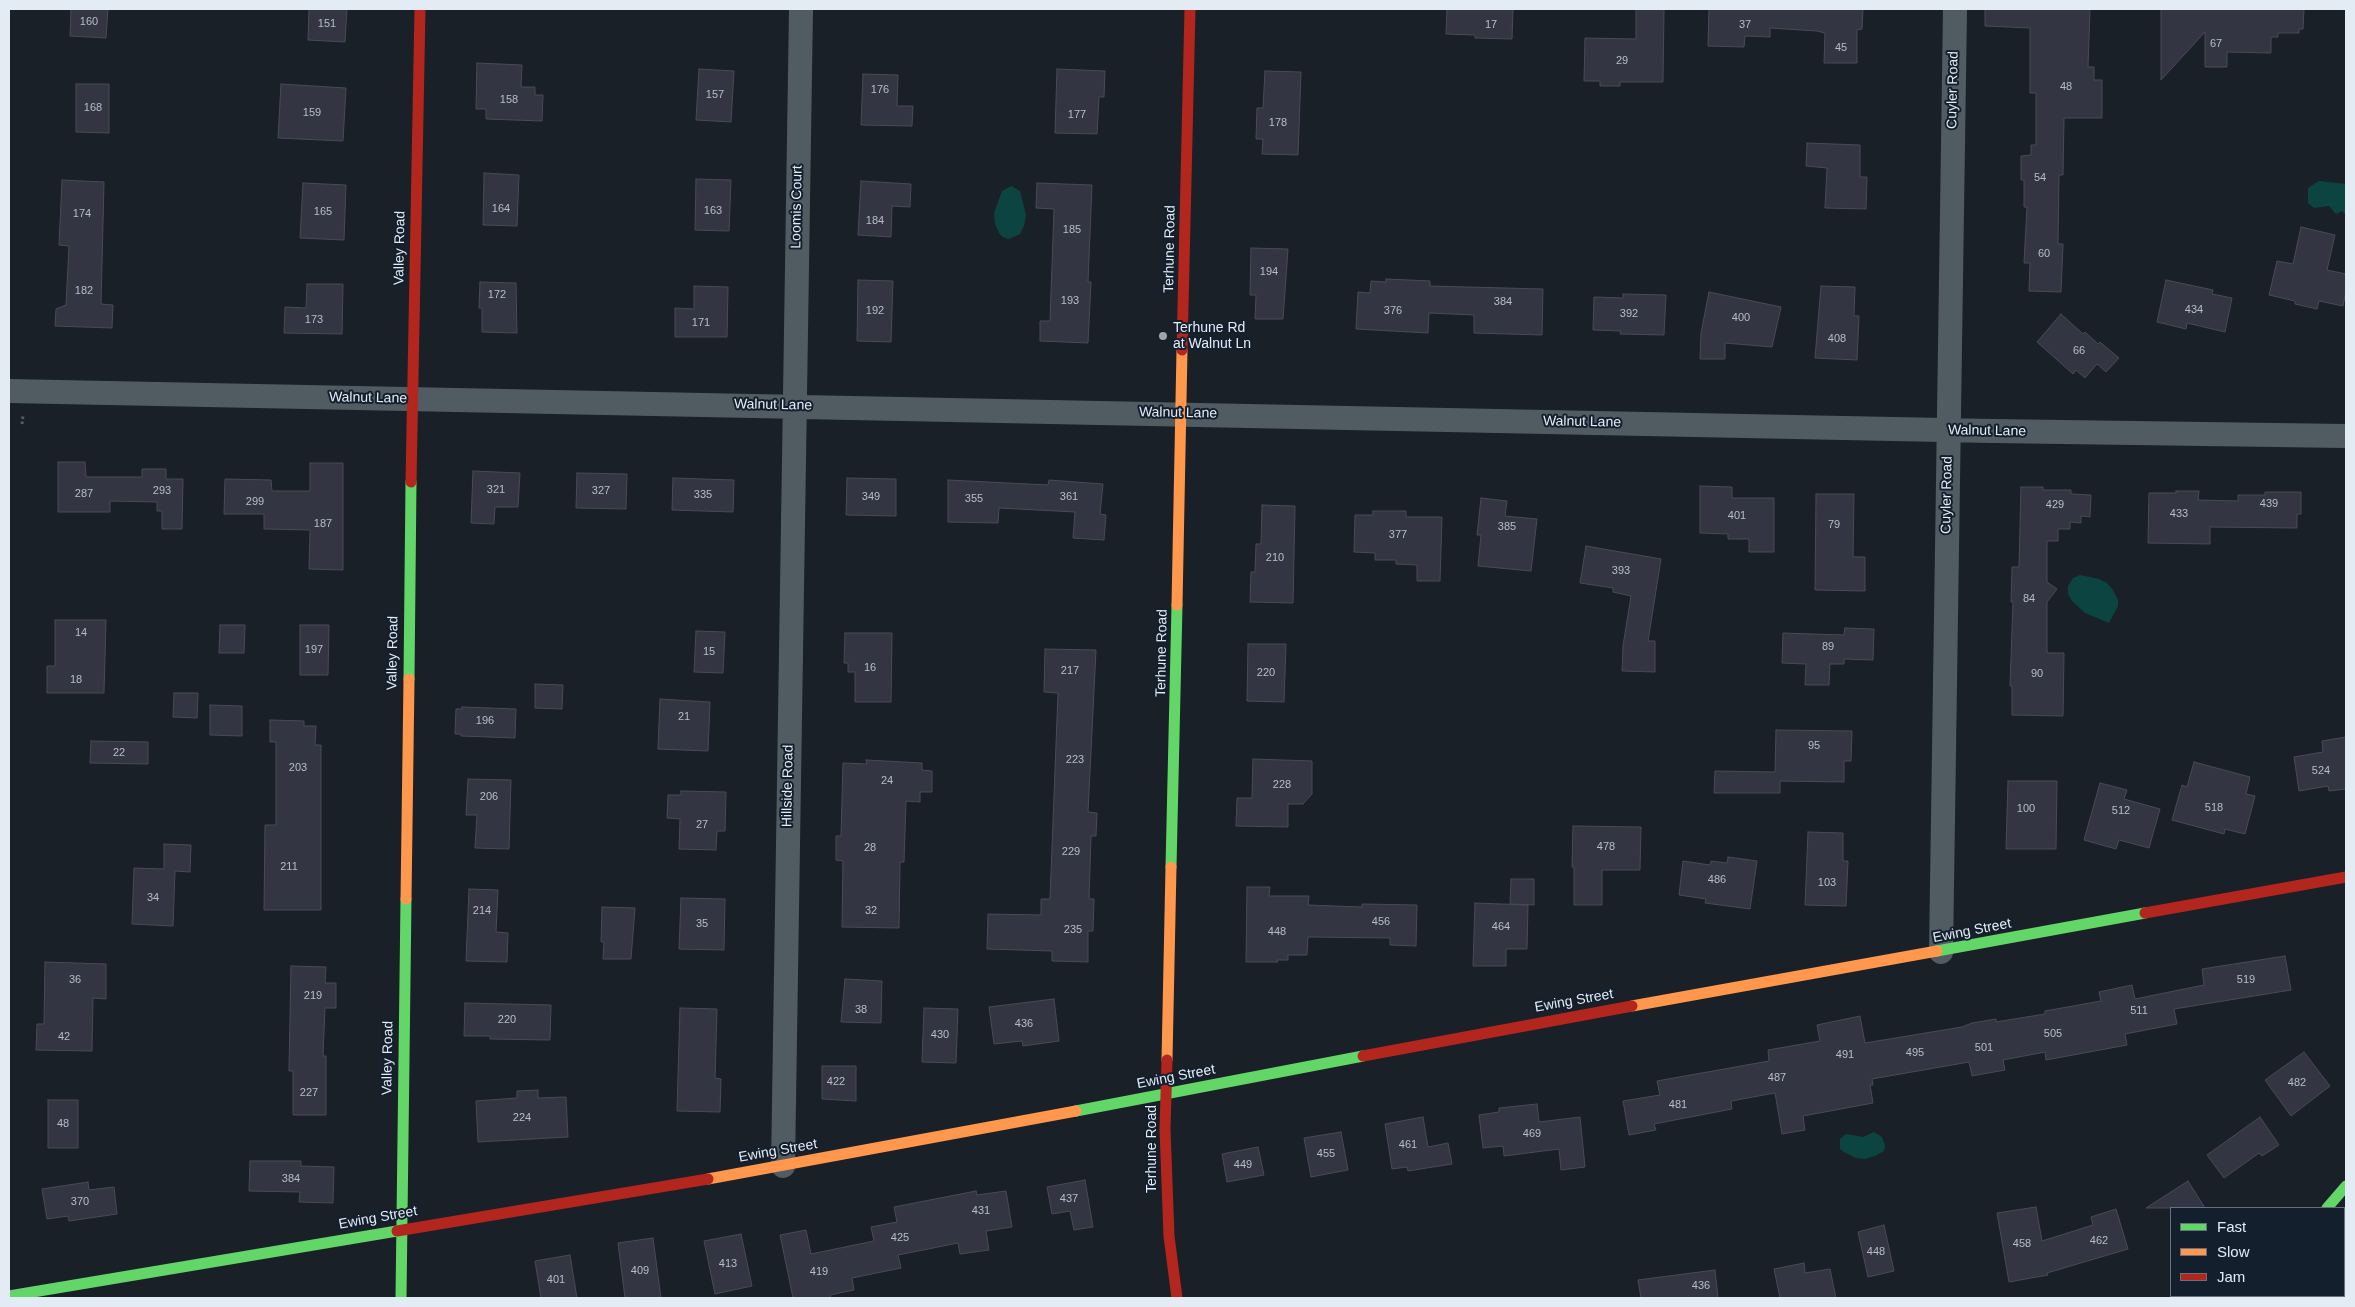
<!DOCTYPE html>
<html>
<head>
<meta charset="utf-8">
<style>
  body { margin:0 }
  #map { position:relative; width:2355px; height:1307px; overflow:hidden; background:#1a2028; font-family:Helvetica,sans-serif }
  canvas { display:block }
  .frame { position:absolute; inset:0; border:10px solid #e3ebf5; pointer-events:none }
  .legend { position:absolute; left:2170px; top:1207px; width:175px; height:90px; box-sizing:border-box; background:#141f2e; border:1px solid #67717e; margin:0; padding:6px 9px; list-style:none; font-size:15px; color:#e3ebf5 }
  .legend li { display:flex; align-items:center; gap:10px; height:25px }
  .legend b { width:25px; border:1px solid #67717e }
</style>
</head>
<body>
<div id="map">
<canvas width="2355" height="1307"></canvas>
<div class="frame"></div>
<ul class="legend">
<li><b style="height:6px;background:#63d668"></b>Fast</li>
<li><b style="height:6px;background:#ff974d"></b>Slow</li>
<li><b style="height:6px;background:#b3261e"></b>Jam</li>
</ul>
</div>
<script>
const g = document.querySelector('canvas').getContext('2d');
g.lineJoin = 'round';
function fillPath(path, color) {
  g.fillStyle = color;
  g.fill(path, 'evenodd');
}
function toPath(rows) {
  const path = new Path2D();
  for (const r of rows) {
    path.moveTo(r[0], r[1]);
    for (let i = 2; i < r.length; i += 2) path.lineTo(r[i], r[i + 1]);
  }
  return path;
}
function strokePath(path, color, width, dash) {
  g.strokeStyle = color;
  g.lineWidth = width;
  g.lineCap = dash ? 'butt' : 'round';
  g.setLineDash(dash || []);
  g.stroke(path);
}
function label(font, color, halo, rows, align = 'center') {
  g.font = font + ' Helvetica,sans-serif';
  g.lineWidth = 4;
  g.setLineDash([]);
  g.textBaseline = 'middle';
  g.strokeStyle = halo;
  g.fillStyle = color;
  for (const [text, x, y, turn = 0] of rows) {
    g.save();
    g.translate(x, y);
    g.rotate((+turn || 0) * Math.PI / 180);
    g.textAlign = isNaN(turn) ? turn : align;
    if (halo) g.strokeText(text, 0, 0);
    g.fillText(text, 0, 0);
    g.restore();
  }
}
const water = toPath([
  [2319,181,2346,184,2346,215,2342,211,2336,214,2329,206,2314,208,2308,203,2308,188],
  [1011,186,1020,191,1026,215,1024,226,1020,234,1009,239,1003,237,999,233,995,224,994,213,1002,191],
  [2080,575,2099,579,2107,583,2113,590,2118,600,2118,606,2109,623,2085,613,2072,601,2068,594,2068,586,2073,578],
  [1874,1132,1882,1137,1885,1146,1884,1151,1875,1156,1865,1159,1856,1158,1844,1152,1840,1149,1840,1139,1846,1134,1863,1137]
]);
const building = toPath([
  [71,9,108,9,106,38,70,36,71,9],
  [309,9,347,9,345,42,308,40,309,9],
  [1447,9,1513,9,1512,39,1475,38,1475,35,1446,34,1447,9],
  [1636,9,1664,9,1663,82,1620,82,1620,86,1600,86,1600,81,1584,81,1585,38,1636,39,1636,9],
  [1709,9,1863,9,1862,29,1857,30,1857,63,1824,63,1825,33,1817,31,1770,28,1770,37,1745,36,1744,47,1708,46,1709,9],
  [1985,9,2090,9,2088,67,2094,67,2094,80,2102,80,2102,118,2064,118,2063,175,2059,175,2058,244,2063,244,2061,292,2029,291,2030,263,2024,263,2027,207,2024,207,2024,180,2021,180,2021,156,2031,155,2031,145,2036,145,2036,93,2030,93,2030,28,1985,26,1985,9],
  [2161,9,2304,9,2303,29,2299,29,2299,33,2278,33,2278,37,2271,37,2271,53,2227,52,2227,67,2205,67,2205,32,2161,80,2161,9],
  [477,63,522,65,521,87,535,87,535,95,543,95,542,121,486,119,486,109,476,109,477,63],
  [699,69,734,71,731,122,696,120,699,69],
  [1057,69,1105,71,1104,97,1099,97,1097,134,1055,133,1057,69],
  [1265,71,1301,72,1298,155,1262,154,1263,139,1256,139,1257,108,1263,108,1265,71],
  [863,74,898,75,897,106,913,106,912,126,861,125,863,74],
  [76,84,109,84,109,133,76,132,76,84],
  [281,84,346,88,343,141,278,138,281,84],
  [1807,143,1860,145,1860,177,1867,177,1866,209,1825,208,1827,168,1806,166,1807,143],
  [484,173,519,175,517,226,483,225,484,173],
  [696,179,731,180,729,231,695,230,696,179],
  [62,180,104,182,101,304,113,305,112,328,55,326,56,309,66,305,69,246,59,245,62,180],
  [861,181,911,184,910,207,892,206,891,237,858,235,861,181],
  [303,183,346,185,344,240,300,238,303,183],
  [1037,183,1092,185,1088,282,1091,282,1088,343,1040,341,1040,321,1050,321,1054,209,1036,208,1037,183],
  [2301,227,2335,235,2327,270,2346,274,2346,291,2343,306,2319,301,2317,309,2295,304,2295,301,2269,295,2277,261,2293,264,2301,227],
  [1251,248,1288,249,1283,319,1255,319,1256,295,1250,295,1251,248],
  [1386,279,1430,281,1430,286,1543,289,1542,335,1474,333,1474,315,1429,313,1428,333,1356,329,1358,292,1370,293,1371,281,1386,282,1386,279],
  [858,280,893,281,891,342,857,341,858,280],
  [2166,280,2213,290,2212,294,2232,298,2225,332,2187,323,2186,329,2157,322,2166,280],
  [480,282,516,283,517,333,482,332,482,308,479,308,480,282],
  [307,284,343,284,342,334,284,333,285,307,306,308,307,284],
  [694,286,728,287,727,337,675,337,675,308,694,309,694,286],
  [1821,286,1855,287,1854,316,1859,316,1857,360,1815,358,1821,286],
  [1709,292,1781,307,1772,347,1725,343,1725,359,1700,359,1701,333,1709,292],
  [1623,294,1666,295,1664,335,1620,334,1621,331,1593,330,1594,297,1623,298,1623,294],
  [2061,314,2083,334,2085,332,2098,344,2100,342,2119,358,2106,372,2097,364,2085,378,2076,370,2073,374,2037,342,2061,314],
  [58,462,85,462,86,477,142,477,142,469,166,469,166,479,183,479,182,529,162,529,162,511,157,511,157,502,110,501,110,512,58,512,58,462],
  [310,463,343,463,343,570,309,569,310,530,264,529,264,514,224,514,225,479,271,480,272,491,310,491,310,463],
  [473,471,520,473,518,507,495,507,494,524,471,523,473,471],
  [577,473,627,474,626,509,576,508,577,473],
  [673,478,734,480,733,512,672,510,673,478],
  [847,478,896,479,896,516,846,515,847,478],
  [948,480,1048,485,1049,480,1103,484,1100,514,1106,515,1104,540,1073,538,1075,512,999,508,998,523,948,522,948,480],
  [1700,486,1732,487,1732,498,1774,498,1774,552,1749,552,1749,539,1728,539,1728,534,1700,533,1700,486],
  [2021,487,2043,487,2043,490,2071,490,2071,494,2091,495,2090,517,2081,516,2081,523,2070,522,2070,529,2058,529,2058,541,2047,541,2047,582,2057,589,2047,602,2047,653,2064,653,2063,716,2012,715,2012,686,2010,686,2013,602,2011,602,2012,567,2019,567,2021,487],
  [2176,491,2199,491,2198,500,2238,501,2238,495,2265,495,2265,492,2301,492,2301,514,2297,514,2297,528,2210,527,2210,544,2148,543,2149,493,2176,493,2176,491],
  [1816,494,1854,494,1853,557,1865,557,1865,591,1815,590,1816,494],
  [1481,498,1507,501,1505,516,1537,519,1531,571,1478,566,1481,535,1477,535,1481,498],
  [1262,505,1295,506,1293,603,1250,602,1251,572,1255,572,1256,544,1261,544,1262,505],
  [1373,511,1406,511,1406,517,1442,517,1440,581,1417,581,1417,565,1396,564,1396,560,1375,560,1375,553,1354,552,1355,515,1373,515,1373,511],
  [1586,546,1661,559,1648,641,1655,641,1655,672,1622,671,1623,646,1631,596,1613,592,1613,588,1580,583,1586,546],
  [55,620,106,620,104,693,47,693,47,666,55,666,55,620],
  [220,625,245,625,244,653,219,653,220,625],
  [300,625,329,625,328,675,300,675,300,625],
  [1845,628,1874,629,1873,660,1844,659,1844,664,1830,664,1829,685,1805,685,1806,664,1782,663,1783,633,1844,635,1845,628],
  [696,631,725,632,723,673,694,672,696,631],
  [845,633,892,633,891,702,855,702,855,672,848,672,848,663,844,663,845,633],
  [1248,644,1286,644,1284,702,1247,701,1248,644],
  [1045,649,1096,650,1088,812,1097,813,1096,836,1091,836,1089,899,1094,899,1093,931,1088,931,1088,962,1052,961,1052,951,987,949,988,914,1041,915,1041,899,1050,899,1058,693,1044,692,1045,649],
  [535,684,563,685,562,709,535,708,535,684],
  [174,693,198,693,197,718,173,717,174,693],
  [660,699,710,702,708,751,658,749,660,699],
  [210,705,242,706,242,736,210,735,210,705],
  [462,707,516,709,515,738,461,736,461,734,455,734,456,709,462,709,462,707],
  [270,720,304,721,304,726,316,726,315,745,321,745,321,910,264,910,265,825,276,825,276,742,270,742,270,720],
  [1776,730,1852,731,1851,761,1844,761,1844,782,1780,781,1780,793,1714,793,1715,771,1775,772,1776,730],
  [2346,737,2346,789,2329,791,2328,786,2299,791,2294,757,2323,752,2322,741,2346,737],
  [91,741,148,742,148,764,90,763,91,741],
  [1253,759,1312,761,1312,794,1303,804,1288,804,1288,827,1236,826,1237,798,1252,798,1253,759],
  [866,760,922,763,922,770,932,771,932,792,920,792,920,802,906,801,904,862,900,862,899,928,842,927,843,861,836,860,836,836,841,836,843,763,867,764,866,760],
  [2194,762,2250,777,2246,794,2255,796,2245,834,2225,829,2224,834,2172,820,2182,785,2187,787,2194,762],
  [468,779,511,780,509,849,475,848,477,815,466,815,468,779],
  [2008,781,2057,781,2056,849,2006,849,2008,781],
  [2100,783,2127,790,2124,799,2160,809,2149,848,2119,840,2116,849,2084,840,2100,783],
  [681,791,726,792,725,831,717,831,716,850,679,849,680,819,667,818,668,795,681,795,681,791],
  [1573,826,1641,827,1640,870,1602,870,1602,905,1574,905,1574,867,1572,867,1573,826],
  [1808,832,1843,833,1843,861,1848,861,1846,906,1805,905,1808,832],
  [164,844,191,845,190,872,175,871,173,926,132,924,134,868,164,869,164,844],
  [1728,857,1757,861,1750,909,1705,903,1706,899,1679,895,1683,861,1710,865,1711,861,1727,863,1728,857],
  [1511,879,1534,879,1534,905,1510,904,1511,879],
  [1247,887,1270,887,1269,896,1309,896,1308,905,1362,907,1362,904,1417,905,1416,946,1390,945,1390,938,1308,937,1307,955,1288,955,1288,960,1277,960,1278,962,1246,962,1247,887],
  [469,889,498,890,496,932,508,933,507,962,466,961,469,889],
  [681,898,725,899,724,950,679,949,681,898],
  [1475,903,1528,905,1527,949,1506,949,1506,966,1473,966,1475,903],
  [602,907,635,908,631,959,603,959,604,942,601,942,602,907],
  [2285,956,2291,990,2174,1009,2177,1024,2125,1034,2127,1045,2046,1060,2045,1052,2003,1060,2005,1070,1972,1076,1969,1062,1872,1079,1873,1085,1870,1085,1873,1103,1803,1116,1805,1130,1782,1134,1775,1093,1731,1101,1732,1109,1654,1124,1656,1130,1629,1135,1623,1101,1660,1095,1657,1081,1769,1061,1768,1050,1820,1041,1817,1025,1860,1016,1865,1043,1962,1027,1972,1023,1996,1019,1996,1022,2045,1014,2045,1011,2101,1001,2099,992,2132,985,2135,999,2204,985,2202,969,2285,956],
  [45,962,106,964,106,999,93,998,92,1051,36,1050,37,1024,44,1024,45,962],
  [291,966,326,967,325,983,336,983,336,1008,325,1008,323,1056,326,1056,326,1115,293,1115,293,1071,289,1071,291,966],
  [845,979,882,981,881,1023,841,1022,845,979],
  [1054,999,1059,1041,1023,1046,1022,1041,994,1044,989,1007,1054,999],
  [465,1003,551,1005,550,1040,490,1039,490,1036,464,1036,465,1003],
  [680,1008,717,1009,715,1078,721,1079,720,1112,677,1111,680,1008],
  [924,1008,958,1009,956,1063,922,1062,924,1008],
  [2304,1052,2330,1086,2291,1116,2265,1080,2304,1052],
  [822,1066,856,1066,856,1101,822,1099,822,1066],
  [538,1090,538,1098,566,1097,568,1137,478,1142,476,1101,517,1098,517,1091,538,1090],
  [48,1100,78,1100,78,1148,48,1148,48,1100],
  [1537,1104,1539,1122,1580,1117,1585,1167,1561,1170,1559,1149,1504,1156,1503,1146,1483,1148,1479,1115,1499,1112,1499,1108,1537,1104],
  [1423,1117,1428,1147,1448,1143,1452,1164,1408,1171,1407,1167,1392,1169,1385,1124,1423,1117],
  [2260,1117,2279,1145,2262,1156,2259,1153,2224,1178,2207,1155,2260,1117],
  [1341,1132,1348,1170,1311,1177,1304,1138,1341,1132],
  [1258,1147,1264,1175,1227,1182,1222,1154,1258,1147],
  [250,1161,301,1161,301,1166,334,1167,333,1203,299,1202,300,1192,249,1191,250,1161],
  [1085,1180,1093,1227,1074,1230,1070,1211,1052,1214,1047,1187,1085,1180],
  [2188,1181,2205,1208,2146,1208,2188,1181],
  [88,1182,89,1190,114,1187,117,1214,69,1221,68,1216,47,1219,42,1189,88,1182],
  [976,1191,977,1195,1006,1191,1012,1227,986,1231,989,1250,960,1254,958,1243,898,1255,901,1268,852,1278,854,1290,830,1295,831,1298,793,1298,780,1235,806,1230,811,1254,874,1241,871,1227,897,1222,894,1207,976,1191],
  [2036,1207,2042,1241,2093,1225,2091,1217,2116,1209,2128,1249,2047,1273,2048,1275,2009,1282,1997,1213,2036,1207],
  [1884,1225,1894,1271,1868,1277,1858,1232,1884,1225],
  [741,1234,752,1286,715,1294,704,1241,741,1234],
  [653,1238,661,1298,625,1298,618,1243,653,1238],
  [570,1255,577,1298,541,1298,535,1261,570,1255],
  [1804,1263,1805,1273,1830,1269,1836,1298,1780,1298,1774,1269,1804,1263],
  [1715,1270,1718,1298,1641,1298,1638,1280,1715,1270]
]);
const path = toPath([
  [22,424,23,416]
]);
const street = toPath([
  [9,391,1992,431,2346,436],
  [1941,952,1955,9],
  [783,1166,801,9]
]);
const fast = toPath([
  [409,679,411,482],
  [1171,867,1177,605],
  [1937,951,2145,913],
  [1076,1111,1363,1056],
  [2327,1208,2346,1186],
  [9,1296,397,1231],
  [401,1298,406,899],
  [2204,1298,2208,1296]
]);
const slow = toPath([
  [1177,605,1182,350],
  [406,899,409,679],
  [1632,1006,1937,951],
  [1167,1060,1171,867],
  [708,1179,1076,1111],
  [2344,1276,2346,1279]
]);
const jam = toPath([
  [1182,350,1190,9],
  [411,482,420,9],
  [2145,913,2346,877],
  [1363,1056,1632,1006],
  [1167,1060,1165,1129,1169,1236,1177,1298],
  [397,1231,708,1179]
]);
const markers = [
  [1163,336,5,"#9da4ad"]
];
const numberNames = [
  ["160",89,22],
  ["151",327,24],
  ["17",1491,25],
  ["37",1745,25],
  ["67",2216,44],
  ["45",1841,48],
  ["29",1622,61],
  ["48",2066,87],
  ["176",880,90],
  ["157",715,95],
  ["158",509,100],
  ["168",93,108],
  ["159",312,113],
  ["177",1077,115],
  ["178",1278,123],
  ["54",2040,178],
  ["164",501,209],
  ["163",713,211],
  ["165",323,212],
  ["174",82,214],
  ["184",875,221],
  ["185",1072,230],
  ["60",2044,254],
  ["194",1269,272],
  ["182",84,291],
  ["172",497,295],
  ["193",1070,301],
  ["384",1503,302],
  ["434",2194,310],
  ["192",875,311],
  ["376",1393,311],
  ["392",1629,314],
  ["400",1741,318],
  ["173",314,320],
  ["171",701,323],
  ["408",1837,339],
  ["66",2079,351],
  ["321",496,490],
  ["293",162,491],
  ["327",601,491],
  ["287",84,494],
  ["335",703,495],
  ["349",871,497],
  ["361",1069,497],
  ["355",974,499],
  ["299",255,502],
  ["439",2269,504],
  ["429",2055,505],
  ["433",2179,514],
  ["401",1737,516],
  ["187",323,524],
  ["79",1834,525],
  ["385",1507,527],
  ["377",1398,535],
  ["210",1275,558],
  ["393",1621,571],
  ["84",2029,599],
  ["14",81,633],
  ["89",1828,647],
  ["197",314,650],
  ["15",709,652],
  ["16",870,668],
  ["217",1070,671],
  ["220",1266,673],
  ["90",2037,674],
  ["18",76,680],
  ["21",684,717],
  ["196",485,721],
  ["95",1814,746],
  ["22",119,753],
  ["223",1075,760],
  ["203",298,768],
  ["524",2321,771],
  ["24",887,781],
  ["228",1282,785],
  ["206",489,797],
  ["518",2214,808],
  ["100",2026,809],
  ["512",2121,811],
  ["27",702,825],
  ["478",1606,847],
  ["28",870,848],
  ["229",1071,852],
  ["211",289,867],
  ["486",1717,880],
  ["103",1827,883],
  ["34",153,898],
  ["214",482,911],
  ["32",871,911],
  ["456",1381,922],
  ["35",702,924],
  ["464",1501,927],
  ["235",1073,930],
  ["448",1277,932],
  ["36",75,980],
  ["519",2246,980],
  ["219",313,996],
  ["38",861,1010],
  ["511",2139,1011],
  ["220",507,1020],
  ["436",1024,1024],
  ["505",2053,1034],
  ["430",940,1035],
  ["42",64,1037],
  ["501",1984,1048],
  ["495",1915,1053],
  ["491",1845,1055],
  ["487",1777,1078],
  ["422",836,1082],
  ["482",2297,1083],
  ["227",309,1093],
  ["481",1678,1105],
  ["224",522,1118],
  ["48",63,1124],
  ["469",1532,1134],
  ["461",1408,1145],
  ["455",1326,1154],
  ["449",1243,1165],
  ["384",291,1179],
  ["437",1069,1199],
  ["370",80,1202],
  ["431",981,1211],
  ["425",900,1238],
  ["462",2099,1241],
  ["458",2022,1244],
  ["448",1876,1252],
  ["413",728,1264],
  ["409",640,1271],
  ["419",819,1272],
  ["401",556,1280],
  ["436",1701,1286]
];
const streetNames = [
  ["Cuyler Road",1953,90,-89],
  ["Loomis Court",797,207,-89],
  ["Valley Road",400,248,-89],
  ["Terhune Road",1170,249,-89],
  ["Walnut Lane",368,398,1],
  ["Walnut Lane",773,405,1],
  ["Walnut Lane",1178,413,1],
  ["Walnut Lane",1582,422,1],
  ["Walnut Lane",1987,431,1],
  ["Cuyler Road",1947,495,-89],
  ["Valley Road",393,653,-89],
  ["Terhune Road",1162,653,-89],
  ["Hillside Road",788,786,-89],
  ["Ewing Street",1972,931,-11],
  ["Ewing Street",1574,1001,-10],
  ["Valley Road",388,1058,-89],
  ["Ewing Street",1176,1077,-11],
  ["Terhune Road",1152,1149,-90],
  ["Ewing Street",778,1151,-10],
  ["Ewing Street",378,1218,-10]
];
const poiNames = [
  ["Terhune Rd",1173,328],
  ["at Walnut Ln",1173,344]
];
fillPath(water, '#0b4441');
fillPath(building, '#333543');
strokePath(building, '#494b54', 1);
strokePath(path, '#565d64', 3, [2.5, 2.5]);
strokePath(street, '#515c62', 24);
strokePath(fast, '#63d668', 11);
strokePath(slow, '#ff974d', 11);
strokePath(jam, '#b3261e', 11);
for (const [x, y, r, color] of markers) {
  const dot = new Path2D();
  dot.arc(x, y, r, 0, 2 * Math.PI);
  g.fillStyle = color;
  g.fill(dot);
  strokePath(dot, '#141f2e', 2);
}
label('11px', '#b7bec8', null, numberNames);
label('14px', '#e3ebf5', '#141f2e', streetNames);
label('14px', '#e3ebf5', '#141f2e', poiNames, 'left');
</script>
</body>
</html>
